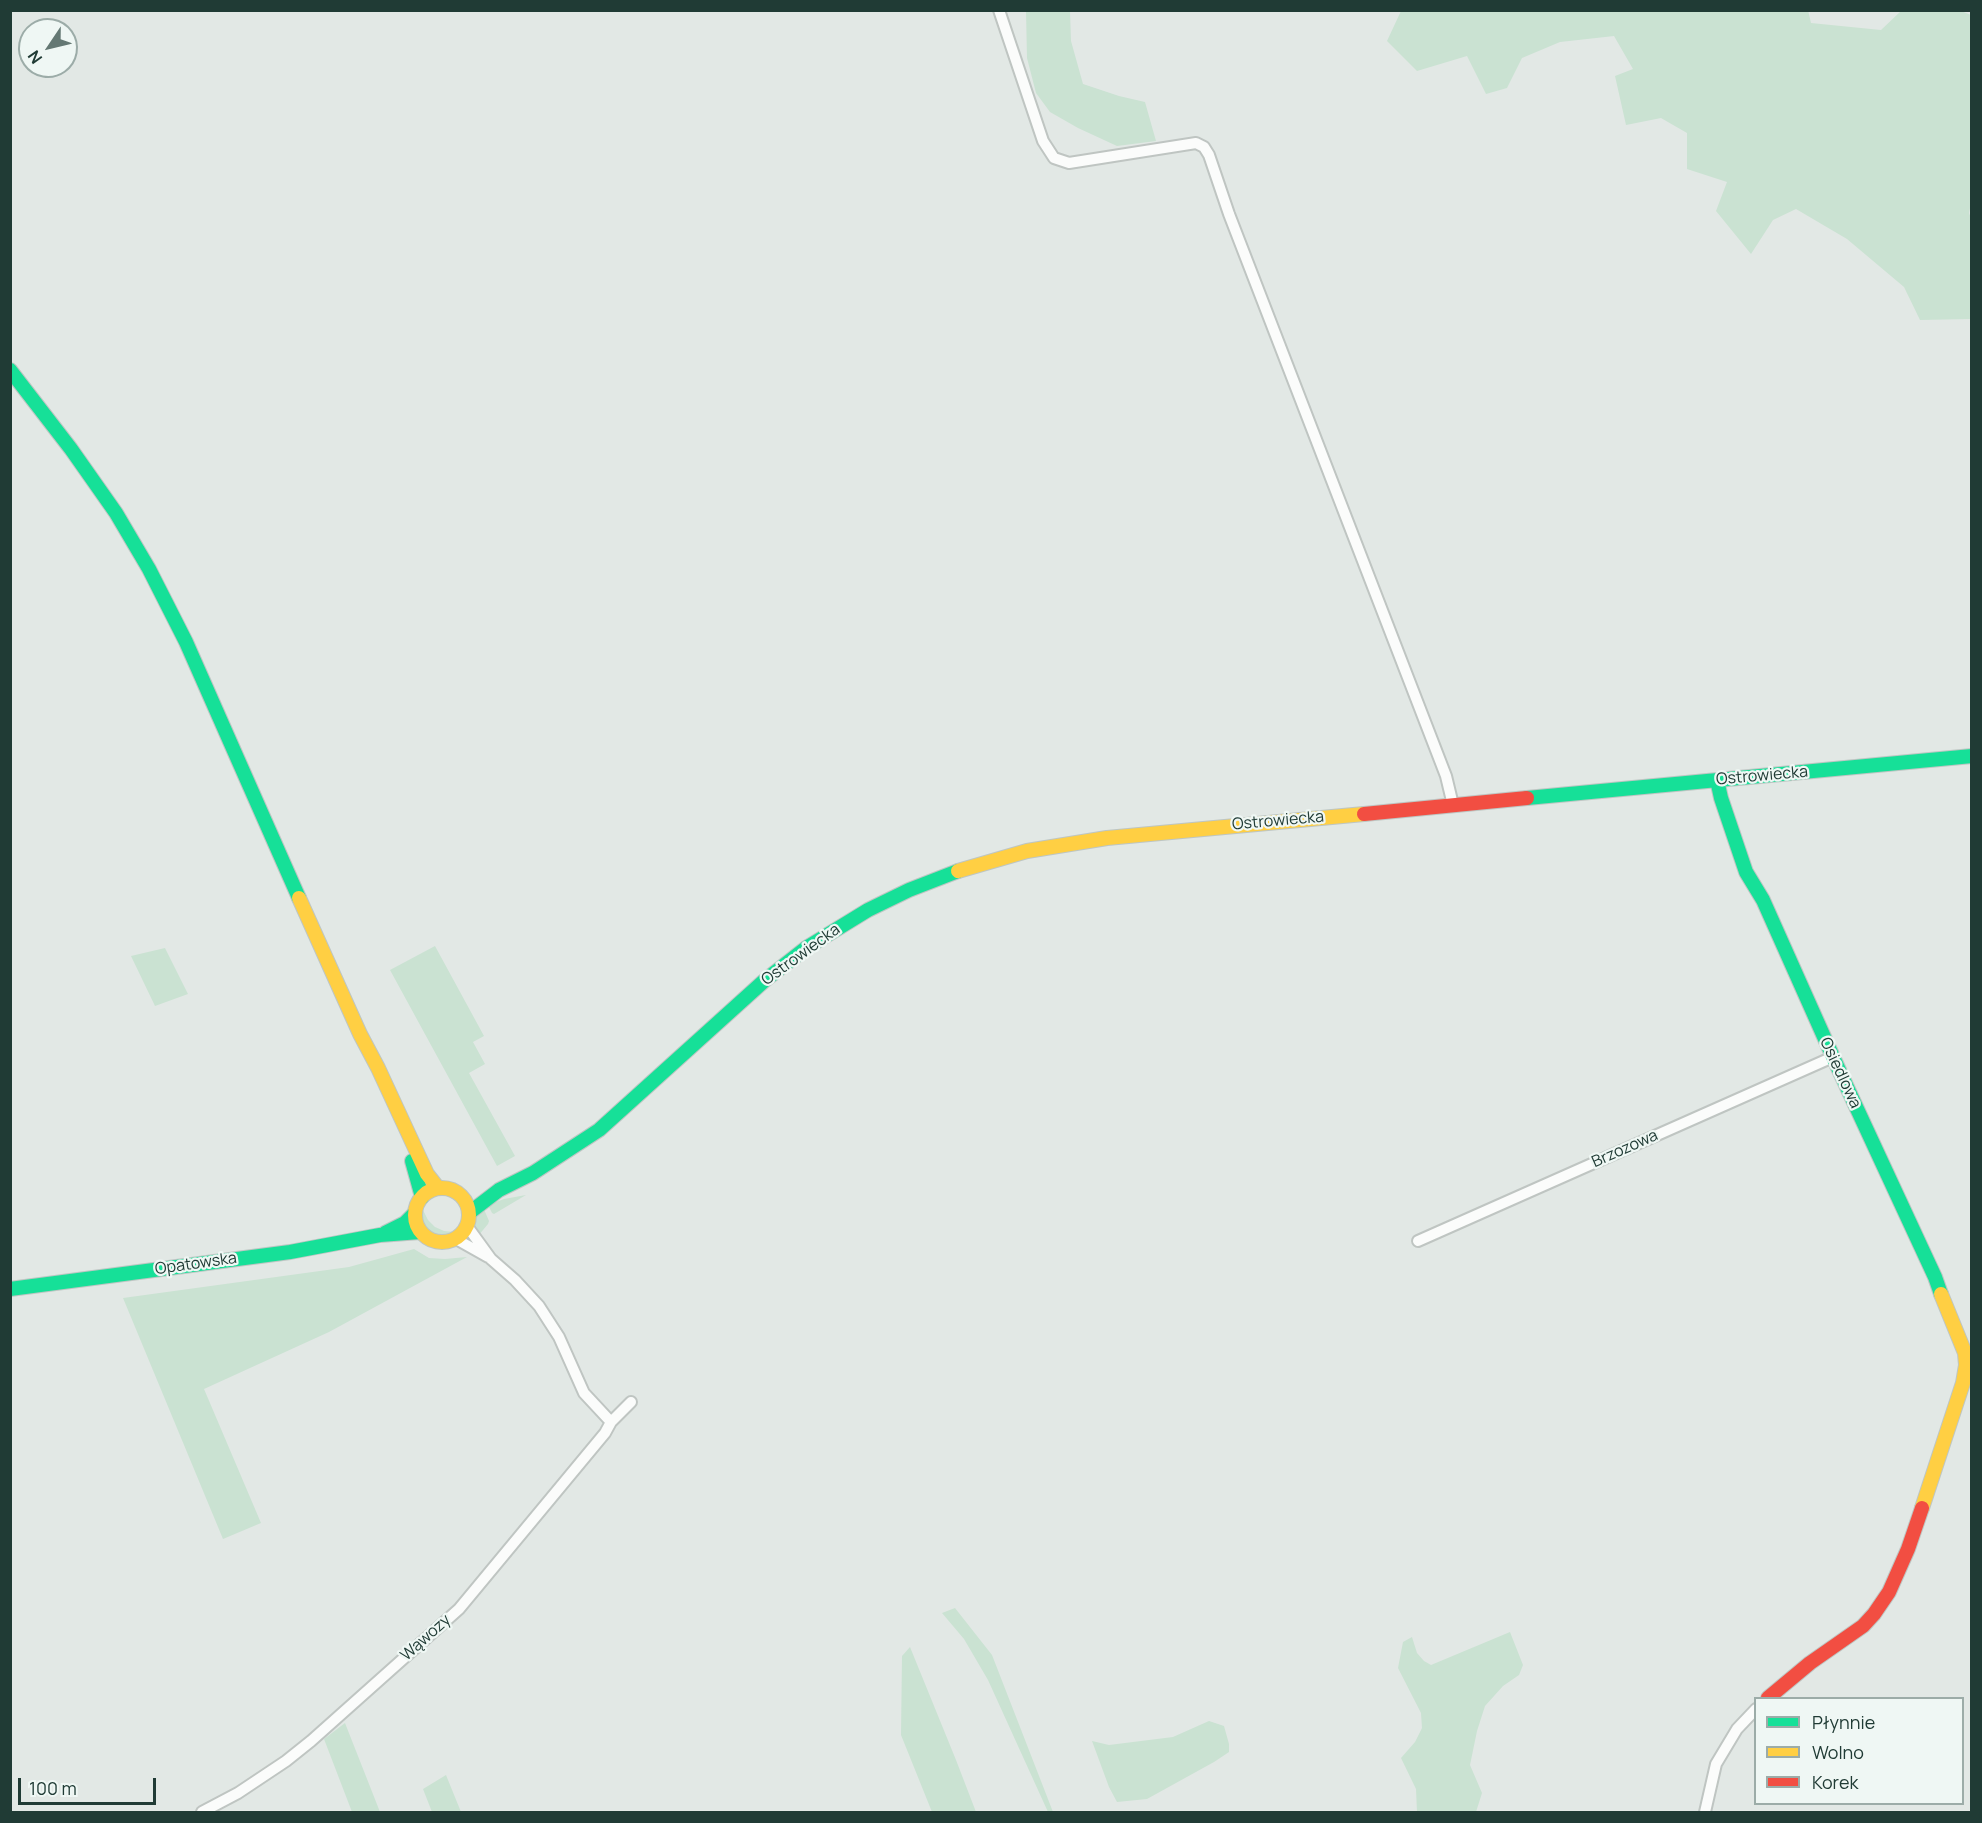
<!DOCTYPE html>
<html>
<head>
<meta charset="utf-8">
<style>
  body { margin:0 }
  #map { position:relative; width:1982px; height:1823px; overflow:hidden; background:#e2e8e5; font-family:Manrope,sans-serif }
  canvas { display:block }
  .frame { position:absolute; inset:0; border:12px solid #203b35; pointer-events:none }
  .legend { position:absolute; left:1754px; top:1697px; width:210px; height:108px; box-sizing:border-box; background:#eff7f4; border:2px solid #9caca8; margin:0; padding:8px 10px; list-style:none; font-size:18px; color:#203b35 }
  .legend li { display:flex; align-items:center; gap:12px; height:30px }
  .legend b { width:30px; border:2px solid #9caca8 }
  .north { position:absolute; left:18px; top:18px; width:60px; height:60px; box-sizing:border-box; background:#eff7f4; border:2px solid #9caca8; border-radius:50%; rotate:235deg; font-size:16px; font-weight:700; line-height:24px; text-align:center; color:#203b35 }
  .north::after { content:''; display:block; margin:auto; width:21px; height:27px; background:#647873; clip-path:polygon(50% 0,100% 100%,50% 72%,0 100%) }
  .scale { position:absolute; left:18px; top:1778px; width:138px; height:27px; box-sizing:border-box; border:3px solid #203b35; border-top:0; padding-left:8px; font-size:18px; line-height:21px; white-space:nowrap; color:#203b35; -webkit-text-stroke:4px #eff7f4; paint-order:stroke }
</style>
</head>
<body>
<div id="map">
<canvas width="1982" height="1823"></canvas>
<div class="frame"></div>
<ul class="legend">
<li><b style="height:8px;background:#16e098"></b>Płynnie</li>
<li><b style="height:8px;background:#ffcf43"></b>Wolno</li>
<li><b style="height:8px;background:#f24e42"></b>Korek</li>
</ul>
<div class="north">N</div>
<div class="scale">100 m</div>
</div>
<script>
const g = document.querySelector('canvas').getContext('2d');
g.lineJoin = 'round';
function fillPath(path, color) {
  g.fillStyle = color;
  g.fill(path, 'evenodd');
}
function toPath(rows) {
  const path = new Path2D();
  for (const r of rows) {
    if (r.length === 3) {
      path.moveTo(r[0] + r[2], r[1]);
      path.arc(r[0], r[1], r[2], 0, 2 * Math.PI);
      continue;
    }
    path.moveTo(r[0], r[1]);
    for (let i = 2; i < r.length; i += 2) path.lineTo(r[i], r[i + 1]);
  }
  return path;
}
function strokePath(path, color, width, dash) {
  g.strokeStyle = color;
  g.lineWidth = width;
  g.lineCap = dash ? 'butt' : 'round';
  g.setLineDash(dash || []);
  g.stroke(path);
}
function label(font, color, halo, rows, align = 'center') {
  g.font = font + ' Manrope,sans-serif';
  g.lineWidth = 4.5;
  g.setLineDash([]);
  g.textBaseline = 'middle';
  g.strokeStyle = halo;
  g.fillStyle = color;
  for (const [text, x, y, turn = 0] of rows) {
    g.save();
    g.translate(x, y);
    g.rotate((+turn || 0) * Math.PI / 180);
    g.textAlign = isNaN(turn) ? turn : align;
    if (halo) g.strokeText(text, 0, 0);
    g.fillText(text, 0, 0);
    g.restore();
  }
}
const green = toPath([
  [1026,11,1070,11,1071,41,1083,84,1119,96,1145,102,1156,141,1117,146,1078,128,1050,112,1036,93,1027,58],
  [1401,11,1808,10,1811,23,1881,30,1901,11,1961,11,1971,15,1972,198,1969,213,1972,221,1971,319,1920,320,1904,287,1847,239,1796,209,1773,220,1751,254,1716,211,1727,182,1687,169,1687,133,1661,118,1626,125,1615,76,1633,69,1614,36,1560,42,1522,58,1507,88,1486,94,1467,56,1417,71,1387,41],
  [435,946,484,1036,473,1042,485,1064,469,1073,515,1156,497,1166,390,970],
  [165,948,188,994,155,1006,131,956],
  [526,1195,494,1214,492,1213,488,1205,504,1199],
  [421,1206,428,1220,435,1227,444,1231,455,1232,441,1237,429,1233,421,1224,419,1215],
  [483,1207,489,1221,488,1224,478,1236,473,1228,473,1220],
  [414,1249,429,1258,445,1259,467,1257,329,1332,204,1389,261,1523,223,1539,123,1298,349,1267],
  [955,1608,992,1655,1053,1812,1048,1812,988,1680,964,1639,942,1613],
  [1510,1632,1523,1665,1519,1675,1503,1686,1485,1706,1477,1731,1470,1765,1482,1793,1476,1812,1417,1812,1416,1789,1401,1758,1415,1742,1422,1728,1421,1713,1398,1668,1403,1642,1412,1637,1417,1653,1424,1661,1431,1665],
  [910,1647,956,1760,976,1812,932,1812,901,1735,902,1656],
  [1209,1721,1224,1726,1229,1744,1229,1752,1214,1762,1147,1799,1117,1802,1109,1787,1092,1741,1109,1745,1173,1737],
  [345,1723,380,1812,352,1812,324,1739],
  [446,1775,461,1812,432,1812,423,1789]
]);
const street = toPath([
  [999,10,1043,141,1054,158,1069,163,1196,143,1204,147,1209,155,1229,214,1446,776,1453,805],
  [467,1226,491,1259,515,1280,539,1306,559,1337,584,1393,611,1422],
  [456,1239,488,1257],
  [1418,1241,1833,1057],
  [202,1812,238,1793,286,1761,311,1741,459,1609,605,1433,611,1422,631,1402],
  [1705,1812,1716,1764,1737,1729,1756,1709]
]);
const fast = toPath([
  [10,370,71,449,116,513,149,569,186,642,299,898],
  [1717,780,1721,798,1746,872,1763,900,1833,1057,1935,1277,1941,1294],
  [1527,798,1972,756],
  [412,1161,422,1197],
  [469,1213,499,1190,533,1173,599,1130,764,981,806,948,868,910,909,890,958,871],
  [385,1233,405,1223,414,1214],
  [10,1289,290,1252,380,1235,420,1232]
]);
const slow = toPath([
  [958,871,1027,851,1107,838,1364,814],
  [299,898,360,1034,378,1068,427,1174,438,1188],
  [442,1215,27],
  [1922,1508,1963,1383,1966,1365,1965,1353,1941,1294]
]);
const jam = toPath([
  [1364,814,1527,798],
  [1768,1698,1810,1663,1863,1626,1874,1614,1889,1592,1908,1549,1922,1508]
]);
const streetNames = [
  ["Ostrowiecka",1762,776,-5],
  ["Ostrowiecka",1278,821,-5],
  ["Ostrowiecka",801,955,-36],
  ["Osiedlowa",1840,1073,65],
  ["Brzozowa",1625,1149,-24],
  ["Opatowska",196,1264,-8],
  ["Wąwozy",426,1638,-42]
];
fillPath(green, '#cae2d2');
strokePath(street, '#bfc5c2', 14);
strokePath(fast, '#bec6c3', 16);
strokePath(slow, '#bec6c3', 16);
strokePath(jam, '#bec6c3', 16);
strokePath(street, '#fbfcfb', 10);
strokePath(fast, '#16e098', 14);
strokePath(slow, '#ffcf43', 14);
strokePath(jam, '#f24e42', 14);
label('16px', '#203b35', '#eff7f4', streetNames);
</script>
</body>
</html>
